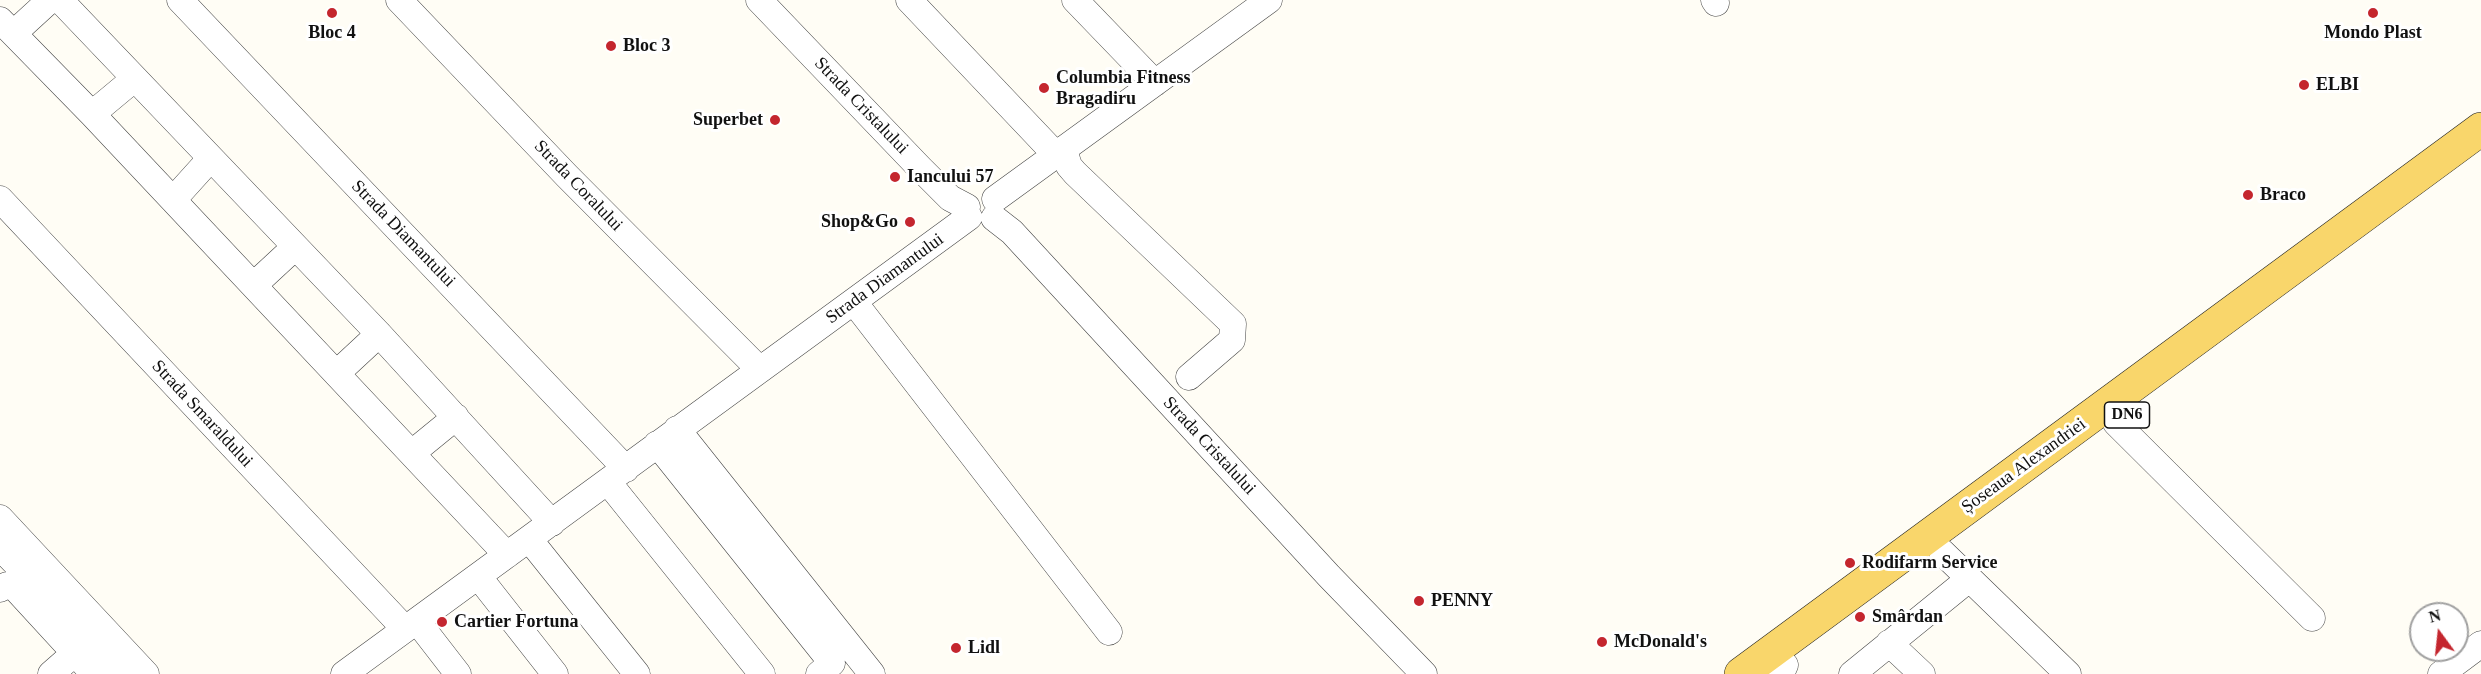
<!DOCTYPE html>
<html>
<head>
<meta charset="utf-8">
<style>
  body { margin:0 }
  #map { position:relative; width:2481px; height:674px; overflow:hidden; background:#fffdf5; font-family:Georgia,serif }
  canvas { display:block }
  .north { position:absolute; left:2409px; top:602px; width:60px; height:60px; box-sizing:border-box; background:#fff; border:2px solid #a0a0a0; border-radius:50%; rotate:345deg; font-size:16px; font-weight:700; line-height:24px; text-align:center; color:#111 }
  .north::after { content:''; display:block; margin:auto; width:21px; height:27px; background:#c4262e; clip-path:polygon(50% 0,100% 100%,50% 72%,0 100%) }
</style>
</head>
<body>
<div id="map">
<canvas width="2481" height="674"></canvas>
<div class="north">N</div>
</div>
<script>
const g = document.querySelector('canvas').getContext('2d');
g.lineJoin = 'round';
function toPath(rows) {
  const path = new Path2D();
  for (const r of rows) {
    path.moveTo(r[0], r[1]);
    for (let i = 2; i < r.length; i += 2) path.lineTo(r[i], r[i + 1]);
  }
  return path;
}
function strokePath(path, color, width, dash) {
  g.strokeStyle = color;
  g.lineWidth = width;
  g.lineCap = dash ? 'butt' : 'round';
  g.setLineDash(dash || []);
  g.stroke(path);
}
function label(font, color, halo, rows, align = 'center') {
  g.font = font + ' Georgia,serif';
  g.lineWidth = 6;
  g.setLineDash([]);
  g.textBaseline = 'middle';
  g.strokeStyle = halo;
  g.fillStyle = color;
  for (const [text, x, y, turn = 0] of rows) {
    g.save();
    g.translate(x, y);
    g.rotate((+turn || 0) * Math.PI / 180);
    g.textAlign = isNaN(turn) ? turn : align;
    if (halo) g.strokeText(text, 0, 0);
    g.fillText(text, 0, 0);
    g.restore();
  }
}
const minor = toPath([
  [60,0,379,334,552,523],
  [180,0,626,469],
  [399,0,567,176,759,369],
  [759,0,920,168,950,198,967,207],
  [909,0,1057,156],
  [1075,0,1155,83],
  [1714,0,1716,3],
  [0,20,92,114,507,555],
  [14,33,50,0],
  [92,114,134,79],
  [1064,150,1069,166,1075,173,1233,324,1232,340,1189,377],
  [0,199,405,629],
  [995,199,1269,0],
  [173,200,210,159],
  [994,218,1012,232,1329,576,1424,674],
  [254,285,295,247],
  [854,302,1109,632],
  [337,373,379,334],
  [2116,423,2312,618],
  [677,429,872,674],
  [657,444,832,663,819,674],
  [412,453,456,417],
  [608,482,762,674],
  [0,518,146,674],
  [529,539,637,674],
  [0,547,122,674],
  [1942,552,2068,674],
  [478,576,555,674],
  [0,589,7,585,15,588,94,674],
  [417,621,458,674],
  [1889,643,1922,674],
  [51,674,75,653],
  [344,674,969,217],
  [1781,674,1785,665],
  [1852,674,1969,579],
  [2441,674,2481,644]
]);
const major = toPath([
  [1741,674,2481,129]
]);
const markers = [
  [332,13,6,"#c4262e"],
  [2373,13,6,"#c4262e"],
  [611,46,6,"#c4262e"],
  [2304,85,6,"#c4262e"],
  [1044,88,6,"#c4262e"],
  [775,120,6,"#c4262e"],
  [895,177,6,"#c4262e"],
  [2248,195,6,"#c4262e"],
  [910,222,6,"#c4262e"],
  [1850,563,6,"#c4262e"],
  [1419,601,6,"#c4262e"],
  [1860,617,6,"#c4262e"],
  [442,622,6,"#c4262e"],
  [1602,642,6,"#c4262e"],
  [956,648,6,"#c4262e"]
];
const shields = [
  [2127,415,45]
];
const shieldNames = [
  ["DN6",2127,415]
];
const poiNames = [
  ["Bloc 4",332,33,"center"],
  ["Mondo Plast",2373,33,"center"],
  ["Bloc 3",623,46],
  ["Columbia Fitness",1056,78],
  ["Bragadiru",1056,99],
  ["ELBI",2316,85],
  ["Superbet",763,120,"right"],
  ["Iancului 57",907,177],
  ["Braco",2260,195],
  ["Shop&Go",898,222,"right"],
  ["Rodifarm Service",1862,563],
  ["PENNY",1431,601],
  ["Smârdan",1872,617],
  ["Cartier Fortuna",454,622],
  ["McDonald's",1614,642],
  ["Lidl",968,648]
];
const streetNames = [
  ["Strada Cristalului",861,106,46],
  ["Strada Coralului",578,186,46],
  ["Strada Diamantului",403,234,46],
  ["Strada Diamantului",885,279,-36],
  ["Strada Smaraldului",202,414,47],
  ["Strada Cristalului",1209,446,47],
  ["Șoseaua Alexandriei",2024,466,-36]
];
strokePath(minor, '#444', 27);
strokePath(major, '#222', 34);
strokePath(minor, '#fff', 26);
strokePath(major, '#f9d66b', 33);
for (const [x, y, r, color] of markers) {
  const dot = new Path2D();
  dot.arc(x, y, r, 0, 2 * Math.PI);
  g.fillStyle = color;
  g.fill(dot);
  strokePath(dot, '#fff', 2);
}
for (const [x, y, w] of shields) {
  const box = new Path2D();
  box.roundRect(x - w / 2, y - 13, w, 26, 4.5);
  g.fillStyle = '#fff';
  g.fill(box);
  strokePath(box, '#111', 1.5);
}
label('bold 16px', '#111', null, shieldNames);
label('bold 18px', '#111', '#fff', poiNames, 'left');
label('18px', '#111', '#fff', streetNames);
</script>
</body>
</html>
